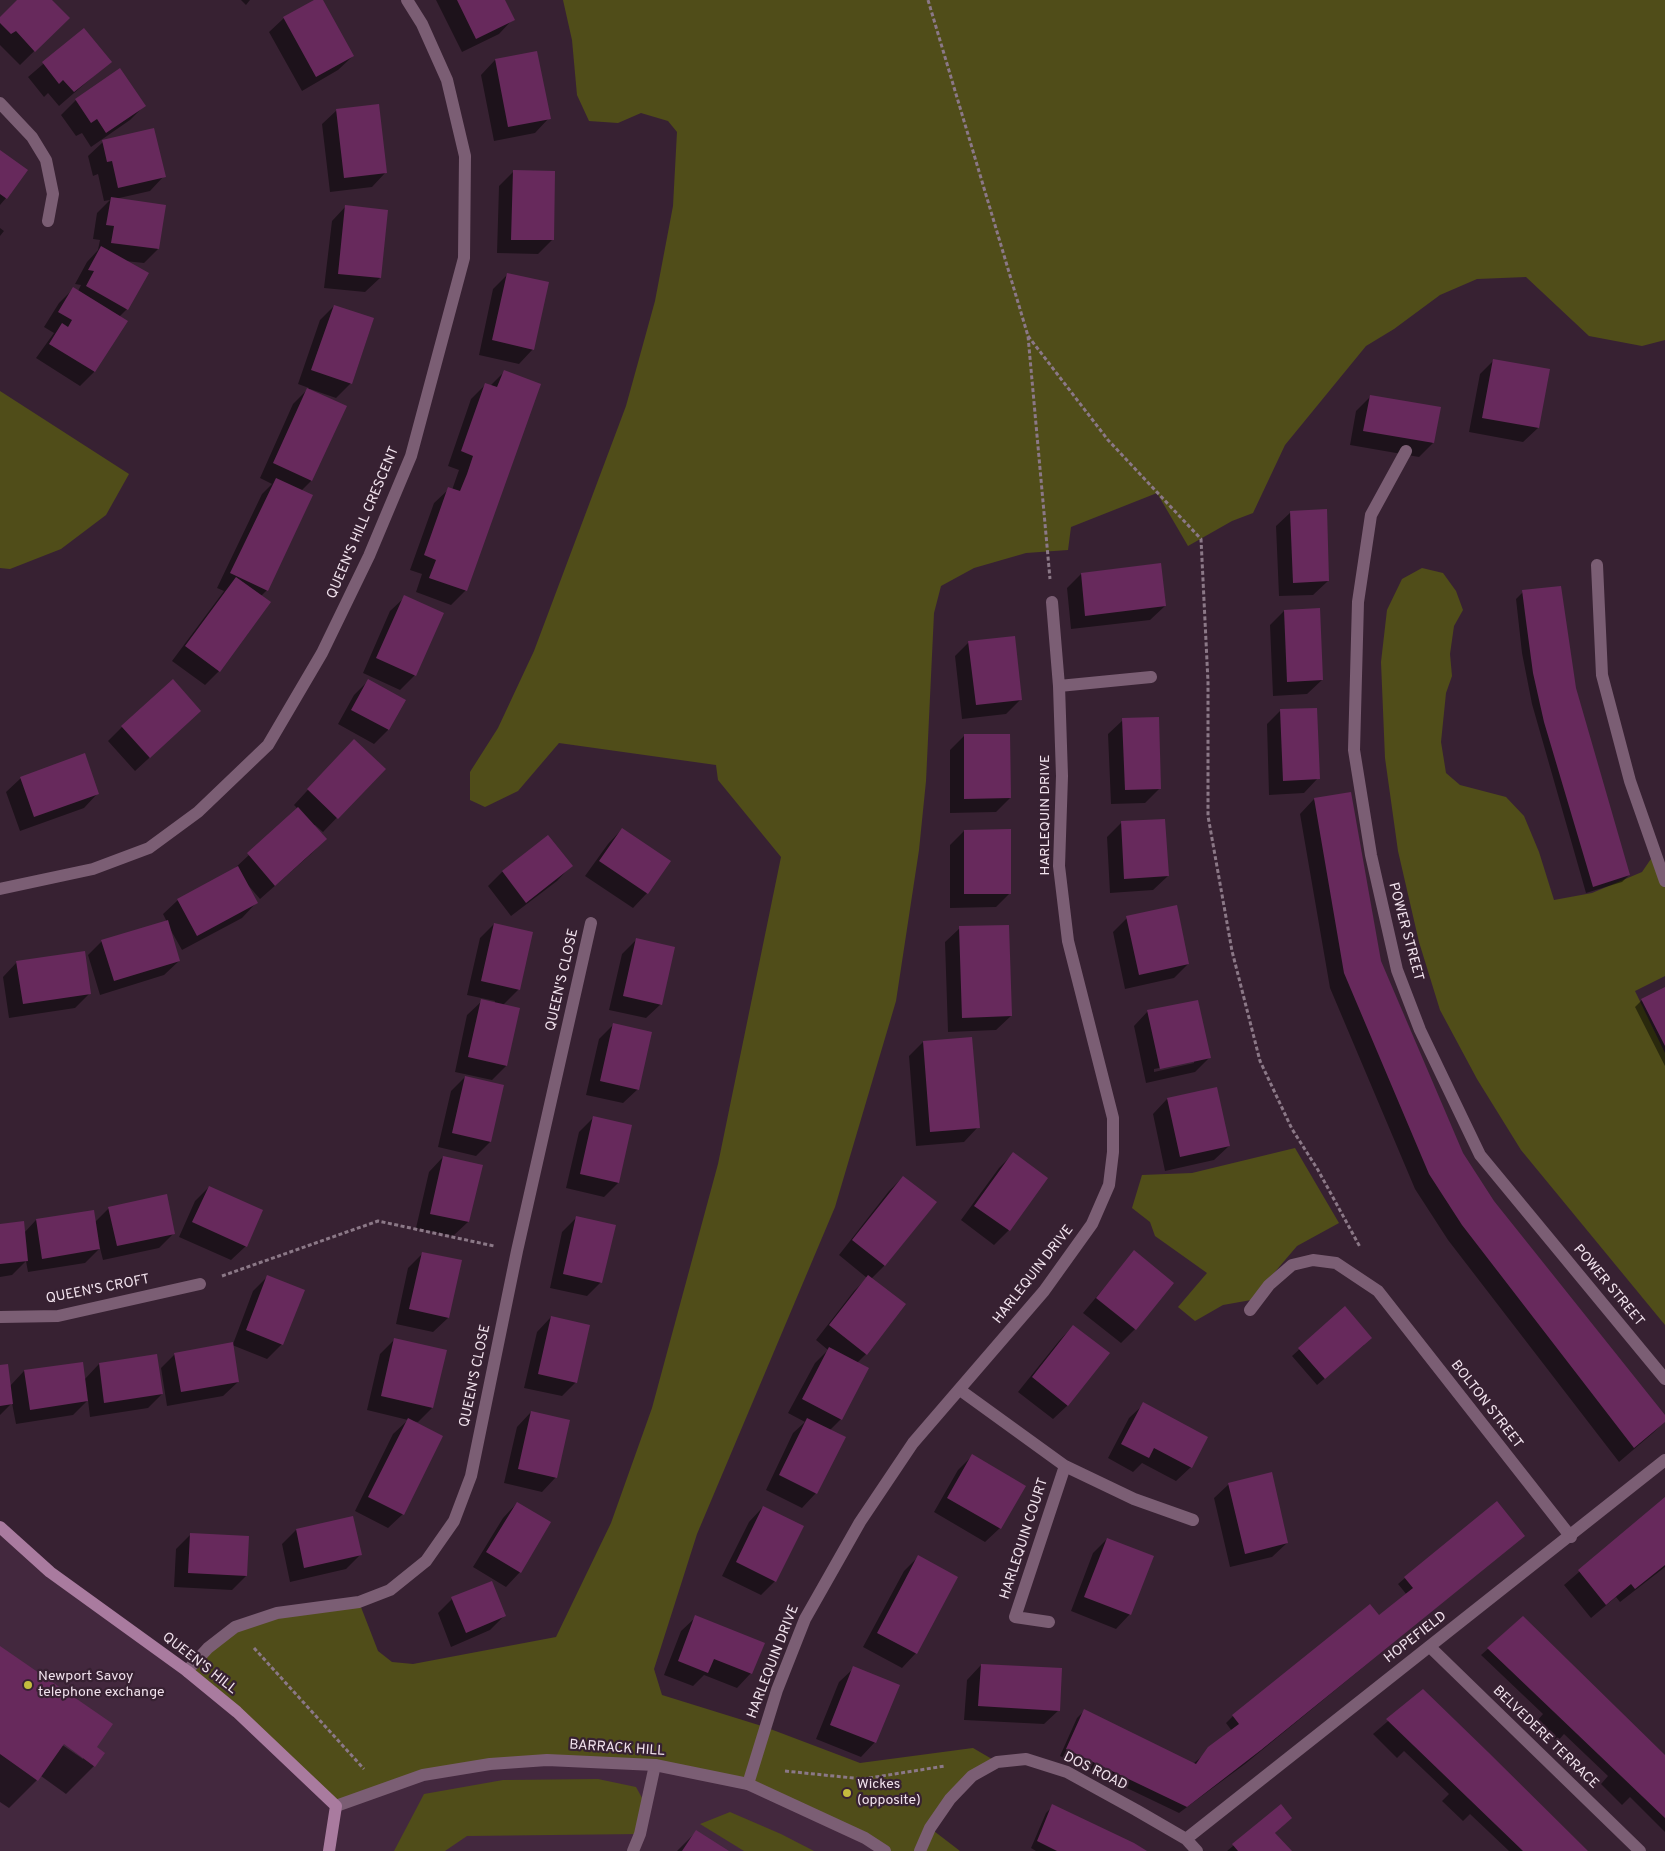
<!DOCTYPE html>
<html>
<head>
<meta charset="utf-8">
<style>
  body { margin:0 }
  canvas { display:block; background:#372132 }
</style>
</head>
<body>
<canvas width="1665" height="1851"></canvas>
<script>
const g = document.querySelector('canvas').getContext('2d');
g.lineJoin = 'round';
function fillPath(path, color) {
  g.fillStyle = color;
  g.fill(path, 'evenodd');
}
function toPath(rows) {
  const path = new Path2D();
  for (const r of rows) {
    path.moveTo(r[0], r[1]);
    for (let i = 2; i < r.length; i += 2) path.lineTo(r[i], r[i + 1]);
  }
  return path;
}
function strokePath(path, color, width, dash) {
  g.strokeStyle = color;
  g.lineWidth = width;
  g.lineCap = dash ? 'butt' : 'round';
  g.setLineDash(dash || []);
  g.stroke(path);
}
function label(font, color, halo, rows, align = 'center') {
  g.font = font + ' Overpass,sans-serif';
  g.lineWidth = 4.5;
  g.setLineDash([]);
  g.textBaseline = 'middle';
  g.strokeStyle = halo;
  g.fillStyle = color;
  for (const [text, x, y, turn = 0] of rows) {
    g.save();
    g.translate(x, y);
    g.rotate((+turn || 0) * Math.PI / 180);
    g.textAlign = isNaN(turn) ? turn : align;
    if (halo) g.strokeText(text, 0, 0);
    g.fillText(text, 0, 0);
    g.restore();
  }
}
const built = toPath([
  [0,1527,187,1671,423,1775,490,1764,615,1762,748,1784,885,1851,0,1851]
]);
const green = toPath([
  [563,0,1665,0,1665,340,1642,346,1589,336,1526,277,1477,279,1440,295,1394,329,1366,346,1285,445,1253,513,1232,521,1188,546,1157,493,1071,527,1068,550,1026,553,974,568,941,586,934,613,926,781,919,850,896,1001,835,1207,697,1534,654,1669,662,1695,765,1727,860,1763,973,1748,997,1762,972,1776,930,1828,960,1851,885,1851,748,1784,655,1765,547,1760,423,1775,336,1806,187,1671,235,1627,359,1602,378,1651,392,1662,413,1664,556,1637,611,1523,652,1408,718,1164,781,857,718,780,716,765,559,743,518,791,485,807,470,800,470,772,498,728,534,651,626,406,655,301,673,206,677,132,668,121,641,113,618,123,589,121,577,95,572,40],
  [0,391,129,474,106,515,61,549,10,569,0,568],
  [1422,568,1443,573,1456,591,1463,610,1454,626,1450,654,1452,676,1446,693,1441,742,1446,773,1460,785,1506,797,1524,816,1539,852,1554,900,1592,893,1642,872,1655,853,1665,881,1665,976,1635,991,1665,1053,1665,1325,1521,1150,1477,1079,1440,1010,1419,942,1398,851,1385,758,1381,662,1387,610,1402,579],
  [1295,1148,1339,1223,1297,1246,1251,1300,1223,1305,1195,1321,1178,1307,1207,1273,1155,1236,1150,1222,1132,1208,1142,1175,1192,1173],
  [598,1779,636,1787,646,1805,640,1834,467,1836,445,1851,394,1851,424,1794,503,1780],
  [730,1812,781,1834,814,1851,744,1851,700,1824]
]);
const shadow = toPath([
  [19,0,50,0,68,18,20,65,0,45,0,18],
  [241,0,250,0,246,5],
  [316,0,322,0,353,56,338,70,302,91,269,32,284,18],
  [436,0,504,0,513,19,499,34,462,52],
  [84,29,110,62,59,106,48,93,44,97,28,77],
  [536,52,549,118,535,133,494,141,481,75,495,60],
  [120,70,145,105,130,120,91,147,82,133,76,136,61,115,76,100],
  [337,110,386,172,372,187,330,192,322,124],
  [103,142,164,176,150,191,115,199,158,249,144,263,125,261,127,309,119,317,126,322,94,372,80,386,36,358,54,333,44,327,59,303,73,289,78,291,81,285,75,284,87,262,98,250,100,240,93,239,97,213,110,200,104,201,98,174,93,176,88,156],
  [0,152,6,198,0,205],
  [513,172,552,240,538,254,497,253,499,186],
  [346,206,387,211,380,278,365,292,324,288,332,221],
  [0,228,4,231,0,236],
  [508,274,533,349,519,364,479,355,493,289],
  [334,306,351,383,336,398,310,389,311,481,301,491,267,590,261,596,219,671,205,685,172,661,224,591,217,588,262,494,272,484,260,478,293,404,309,388,298,384,320,320],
  [1494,360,1548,370,1538,428,1523,442,1469,432,1480,374],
  [504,372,466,590,451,605,416,592,422,574,410,570,434,503,449,489,452,490,459,470,448,466,471,399,486,384,490,386],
  [1371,396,1433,443,1419,457,1350,445,1356,411],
  [1291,512,1328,581,1313,595,1279,596,1276,526],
  [1081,574,1165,606,1150,620,1071,629,1067,588],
  [1523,592,1574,688,1629,875,1622,882,1586,893,1532,704,1522,653,1516,599],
  [405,597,415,675,400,690,363,673,390,611],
  [1284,611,1322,680,1307,694,1273,696,1270,625],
  [969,642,1021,699,1006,714,962,719,955,656],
  [368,681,404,701,388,730,374,744,338,724,354,695],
  [1281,710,1318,778,1304,793,1269,795,1267,724],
  [1123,720,1160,788,1145,803,1111,804,1108,734],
  [185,725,135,771,108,741,122,727],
  [964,736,1010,798,996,812,950,813,950,750],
  [340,755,384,769,323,832,315,825,313,826,325,839,311,854,260,899,248,885,256,903,242,918,182,950,169,927,179,961,164,975,100,995,88,955,102,941,167,922,163,914,178,900,234,869,298,809,294,805],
  [21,778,98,793,84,808,20,831,6,792],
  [1314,799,1380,961,1462,1154,1493,1202,1665,1417,1665,1421,1653,1433,1619,1462,1448,1240,1415,1189,1330,988,1300,814],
  [1164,820,1168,876,1153,890,1110,893,1107,837,1121,823],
  [622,829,669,861,647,893,633,908,585,876,608,844],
  [964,831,1010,893,996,907,950,908,950,845],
  [548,837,571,866,557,881,511,916,488,886,502,872],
  [1127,918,1188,964,1174,978,1125,989,1113,932],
  [494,924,519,989,503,1005,506,1066,492,1080,455,1072,467,1015,482,1001,494,1004,495,1001,467,995,480,938],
  [960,928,1011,1016,996,1030,948,1032,945,942],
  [637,939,661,1004,646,1018,609,1010,622,954],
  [17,962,90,993,75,1008,9,1018,3,977],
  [1665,989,1665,1066,1635,1007,1642,1000],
  [1148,1011,1209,1058,1195,1072,1146,1083,1134,1026],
  [1194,1061,1194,1063,1154,1072,1154,1069],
  [614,1024,638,1089,623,1103,586,1095,599,1039],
  [923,1042,978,1127,964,1142,916,1146,909,1056],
  [465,1077,490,1142,476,1156,438,1147,451,1091],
  [1167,1099,1229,1146,1214,1160,1165,1171,1153,1114],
  [593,1118,618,1183,604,1197,566,1188,579,1132],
  [1013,1154,1047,1178,1009,1230,994,1245,961,1220,999,1168],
  [443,1157,481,1166,468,1222,453,1236,416,1228,429,1172],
  [903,1177,885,1265,871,1279,866,1354,857,1363,841,1419,830,1430,816,1493,802,1508,766,1490,793,1433,805,1422,788,1413,815,1363,828,1350,816,1340,854,1291,867,1278,839,1255,889,1191],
  [209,1187,246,1246,231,1260,179,1237,195,1201],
  [109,1208,174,1233,159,1248,103,1260,100,1248,85,1263,28,1272,26,1261,12,1275,0,1277,0,1225,24,1233,36,1220,95,1222],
  [577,1217,601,1282,587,1296,550,1288,562,1232],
  [1134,1252,1135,1329,1121,1343,1083,1313],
  [423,1253,460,1261,448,1318,433,1332,396,1324,408,1268],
  [268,1276,282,1344,267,1359,232,1345,238,1382,223,1396,167,1406,161,1368,175,1354,233,1344,253,1291],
  [1345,1308,1364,1345,1317,1385,1292,1356],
  [551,1317,576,1382,562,1396,524,1388,537,1332],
  [1073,1326,1068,1405,1053,1419,1018,1392,1059,1341],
  [394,1340,432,1408,418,1422,411,1421,403,1514,388,1528,355,1511,393,1434,408,1420,367,1410,380,1354],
  [99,1364,162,1394,148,1408,90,1417,88,1400,73,1415,16,1424,12,1403,0,1415,0,1366,9,1387,24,1371,84,1380],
  [1144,1404,1191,1467,1176,1481,1142,1463,1133,1472,1108,1458,1129,1418],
  [531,1412,556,1477,542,1492,504,1483,517,1427],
  [972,1456,1000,1528,985,1542,934,1512,958,1470],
  [1229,1484,1287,1543,1272,1557,1230,1567,1214,1498],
  [1665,1498,1665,1567,1620,1602,1616,1597,1591,1618,1564,1585],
  [517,1503,520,1572,506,1587,473,1567,503,1518],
  [763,1507,775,1581,761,1595,722,1576,749,1522],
  [352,1517,360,1555,346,1569,290,1582,282,1544,296,1530],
  [191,1534,246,1576,232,1590,174,1587,176,1549],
  [1107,1539,1130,1614,1116,1629,1071,1611,1093,1553],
  [1516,1542,1245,1764,1179,1813,1060,1756,1077,1718,1084,1711,1193,1764,1232,1731,1226,1723,1233,1716,1370,1606,1379,1617,1407,1595,1398,1584,1405,1578],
  [918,1557,916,1653,902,1668,863,1647,904,1571],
  [452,1599,504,1616,490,1630,451,1647,438,1613],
  [696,1617,751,1673,737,1688,704,1675,693,1686,664,1675,681,1631],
  [1523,1618,1665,1756,1665,1832,1630,1797,1622,1805,1601,1784,1608,1776,1564,1734,1557,1742,1536,1722,1543,1714,1481,1655],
  [0,1647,95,1747,94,1766,66,1794,41,1776,9,1808,0,1802],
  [59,1740,83,1756,83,1759,58,1742],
  [981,1665,1059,1710,1044,1724,964,1720,967,1680],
  [854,1668,875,1742,861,1757,816,1739,839,1682],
  [1423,1691,1586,1851,1509,1851,1470,1814,1463,1821,1442,1801,1449,1794,1404,1751,1397,1758,1373,1734],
  [1053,1806,1145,1851,1036,1851,1031,1848,1046,1813],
  [1281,1806,1291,1818,1274,1834,1290,1851,1227,1851],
  [696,1832,726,1851,677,1851]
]);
const building = toPath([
  [17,0,52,0,70,18,35,52,16,31,11,34,0,23,0,17],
  [314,0,323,0,354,56,316,77,283,17],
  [457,0,505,0,515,20,476,39],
  [84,28,112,62,74,92,63,80,59,84,42,62],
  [537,51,551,119,508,127,495,59],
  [120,68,146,106,106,133,97,119,91,123,75,99],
  [379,104,387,173,344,178,336,109],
  [154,128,166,177,118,188,112,161,107,162,102,140],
  [0,150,28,170,7,199,0,194],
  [513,170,555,171,554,240,511,240],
  [111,197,166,205,159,249,111,243,114,226,106,225],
  [345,205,388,210,381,278,338,274],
  [101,246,149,273,128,310,86,286,94,271,88,270],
  [507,273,549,282,534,350,492,340],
  [73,287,128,321,95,372,49,344,62,323,68,327,72,320,58,312],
  [334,305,374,318,352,384,311,370],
  [1493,359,1550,369,1539,428,1482,418],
  [504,370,541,384,467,591,429,578,436,560,424,555,448,487,460,491,467,474,473,456,461,451,485,383,497,387],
  [307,388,347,406,312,481,273,463],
  [1370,395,1441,407,1434,443,1363,431],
  [276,478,313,495,268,591,230,573],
  [1327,509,1329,581,1293,583,1290,511],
  [1161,563,1166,606,1085,616,1081,573],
  [236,577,271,602,220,672,185,646],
  [1561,586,1576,688,1630,875,1593,887,1544,722,1533,673,1526,621,1522,590],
  [404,595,444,613,416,676,376,658],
  [1320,608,1323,680,1287,682,1284,610],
  [1015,636,1022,700,976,705,968,641],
  [173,679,201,711,150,758,121,726],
  [368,679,406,700,389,730,351,710],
  [1317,708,1320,779,1283,781,1280,709],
  [1159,717,1161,789,1125,790,1122,718],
  [964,734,1010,734,1011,798,964,799],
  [354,739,386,769,338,819,307,789],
  [85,753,99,794,34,817,20,777],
  [1351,792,1381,961,1463,1153,1494,1201,1665,1415,1665,1422,1634,1448,1462,1225,1429,1174,1344,973,1314,798],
  [298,807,327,839,275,886,247,853],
  [1165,819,1169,876,1124,879,1121,821],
  [622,828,671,861,648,894,599,861],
  [1011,829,1011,894,964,894,964,830],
  [548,835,573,866,526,903,502,871],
  [238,866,258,903,197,936,177,899],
  [1177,905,1189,964,1139,975,1126,916],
  [168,920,180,961,114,981,101,940],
  [494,923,533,932,520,990,481,981],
  [1009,925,1012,1016,962,1018,959,926],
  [636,938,675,947,662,1005,623,996],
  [85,951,91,994,23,1004,16,961],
  [1665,987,1665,1046,1641,999],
  [481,999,520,1008,507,1066,468,1057],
  [1198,1000,1211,1058,1160,1069,1147,1010],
  [613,1023,652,1032,639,1090,600,1081],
  [972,1037,980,1128,930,1132,923,1041],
  [465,1076,504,1085,491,1142,452,1133],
  [1217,1087,1230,1146,1180,1157,1167,1098],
  [593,1116,632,1125,619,1183,580,1174],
  [1013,1152,1048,1178,1010,1231,974,1206],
  [443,1156,483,1165,469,1222,430,1214],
  [903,1176,937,1202,885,1266,852,1240],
  [209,1186,263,1210,247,1247,192,1222],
  [167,1194,175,1234,117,1246,108,1207],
  [94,1210,100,1249,42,1259,36,1219],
  [576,1216,616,1225,602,1283,563,1274],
  [24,1221,28,1261,0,1264,0,1224],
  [1134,1250,1174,1283,1136,1330,1096,1298],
  [422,1252,462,1260,449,1318,409,1309],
  [267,1275,305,1290,283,1345,246,1330],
  [868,1275,906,1304,867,1355,829,1325],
  [1345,1306,1372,1338,1325,1379,1298,1348],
  [551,1316,590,1325,577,1383,538,1374],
  [1073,1325,1110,1353,1068,1406,1032,1377],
  [394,1338,447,1350,433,1408,381,1396],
  [233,1342,239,1382,181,1392,174,1353],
  [829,1347,869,1368,842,1420,802,1399],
  [157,1354,163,1394,104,1403,99,1363],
  [83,1362,88,1401,30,1410,24,1370],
  [8,1364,13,1404,0,1406,0,1365],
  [1143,1402,1208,1437,1192,1468,1154,1448,1149,1458,1121,1444],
  [531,1411,570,1420,557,1478,518,1469],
  [408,1418,443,1436,404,1515,368,1497],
  [807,1418,846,1437,817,1494,779,1475],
  [972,1454,1026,1486,1001,1529,947,1498],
  [1272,1472,1288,1543,1245,1554,1228,1483],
  [1665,1497,1665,1565,1635,1589,1631,1584,1606,1605,1578,1570],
  [1497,1501,1525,1536,1261,1750,1187,1807,1066,1749,1084,1709,1196,1764,1208,1747,1239,1724,1232,1715,1370,1604,1379,1615,1413,1588,1404,1577],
  [517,1502,551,1522,521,1573,486,1552],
  [763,1506,804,1526,776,1582,736,1562],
  [353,1516,362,1555,304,1568,296,1529],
  [190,1533,249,1536,247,1576,188,1573],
  [1107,1538,1154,1556,1131,1615,1084,1597],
  [918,1555,958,1577,917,1654,877,1633],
  [492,1581,506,1616,466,1633,451,1597],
  [695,1615,765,1643,752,1674,714,1659,708,1673,678,1661],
  [1523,1616,1665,1755,1665,1818,1487,1648],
  [0,1646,113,1724,97,1747,105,1753,95,1767,64,1744,38,1781,0,1754],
  [981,1664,1062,1668,1060,1711,978,1706],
  [853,1666,900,1685,876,1743,830,1725],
  [1423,1689,1488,1752,1588,1851,1523,1851,1386,1719],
  [1052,1804,1134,1843,1147,1851,1057,1851,1037,1841],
  [1281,1804,1292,1818,1275,1833,1292,1851,1238,1851,1232,1844],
  [696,1830,729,1851,682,1851]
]);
const path = toPath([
  [928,0,1028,336,1050,579],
  [1028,336,1108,440,1201,539,1208,682,1208,816,1232,951,1260,1061,1292,1129,1318,1170,1360,1247],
  [222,1276,378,1221,494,1246],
  [254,1648,364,1769],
  [785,1771,863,1779,945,1766]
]);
const service = toPath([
  [1250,1310,1269,1285,1292,1265,1313,1260,1336,1263,1378,1291,1571,1537],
  [633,1851,640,1834,655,1765]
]);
const minor = toPath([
  [0,103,32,137,46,160,53,194,48,221],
  [1406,451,1371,515,1358,602,1354,750,1371,855,1397,970,1420,1030,1480,1155,1665,1379],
  [1597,565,1602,675,1630,781,1665,881],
  [1059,686,1151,677],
  [0,889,93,869,149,848,198,812,268,745,322,653,369,556,411,456,464,258,465,156,447,80,422,24,407,0],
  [0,1317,58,1316,200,1284],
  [960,1390,1065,1466,1134,1499,1193,1520],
  [1049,1622,1015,1617,1065,1466],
  [1430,1647,1640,1851],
  [187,1671,208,1648,235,1627,277,1613,359,1602,390,1590,426,1561,454,1521,471,1476,517,1251,591,923],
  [748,1784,777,1690,805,1619,860,1522,913,1443,1044,1291,1092,1224,1109,1185,1113,1152,1113,1118,1068,941,1059,866,1062,776,1059,686,1052,602],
  [1186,1839,1665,1460],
  [920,1851,930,1828,950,1799,972,1776,997,1762,1026,1759,1067,1772,1136,1810,1186,1839,1197,1851]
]);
const tertiary = toPath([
  [336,1806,423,1775,490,1764,547,1760,655,1765,748,1784,865,1838,885,1851]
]);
const secondary = toPath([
  [0,1527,50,1572,187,1671,237,1712,336,1806,329,1851]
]);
const markers = [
  [28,1685,5,"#c4bc3e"],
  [847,1793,5,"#c4bc3e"]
];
const streetNames = [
  ["QUEEN'S HILL CRESCENT",364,523,-67],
  ["HARLEQUIN DRIVE",1046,815,-90],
  ["POWER STREET",1405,932,75],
  ["QUEEN'S CLOSE",563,980,-77],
  ["HARLEQUIN DRIVE",1034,1275,-52],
  ["POWER STREET",1608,1286,50],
  ["QUEEN'S CROFT",98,1290,-11],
  ["QUEEN'S CLOSE",476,1376,-78],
  ["BOLTON STREET",1486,1405,52],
  ["HARLEQUIN COURT",1025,1539,-72],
  ["HOPEFIELD",1416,1638,-38],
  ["HARLEQUIN DRIVE",774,1662,-69],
  ["QUEEN'S HILL",199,1664,38],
  ["BELVEDERE TERRACE",1545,1738,44],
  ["BARRACK HILL",617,1749,4],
  ["DOS ROAD",1095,1772,26]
];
const poiNames = [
  ["Newport Savoy",38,1677],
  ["telephone exchange",38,1693],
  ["Wickes",857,1785],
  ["(opposite)",857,1801]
];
fillPath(built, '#43283e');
fillPath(green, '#504d19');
fillPath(shadow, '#0007');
fillPath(building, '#67295c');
strokePath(path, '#8b7887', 3, [4, 2.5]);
strokePath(service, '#7b5e74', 12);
strokePath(minor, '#7b5e74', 12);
strokePath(tertiary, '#7b5e74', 12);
strokePath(secondary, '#a97b9f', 12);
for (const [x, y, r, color] of markers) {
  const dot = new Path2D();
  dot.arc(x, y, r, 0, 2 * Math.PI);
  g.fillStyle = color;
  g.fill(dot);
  strokePath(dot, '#372132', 2);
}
label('14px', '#f1e2ed', '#372132', streetNames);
label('14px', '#f1e2ed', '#372132', poiNames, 'left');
</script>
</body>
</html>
